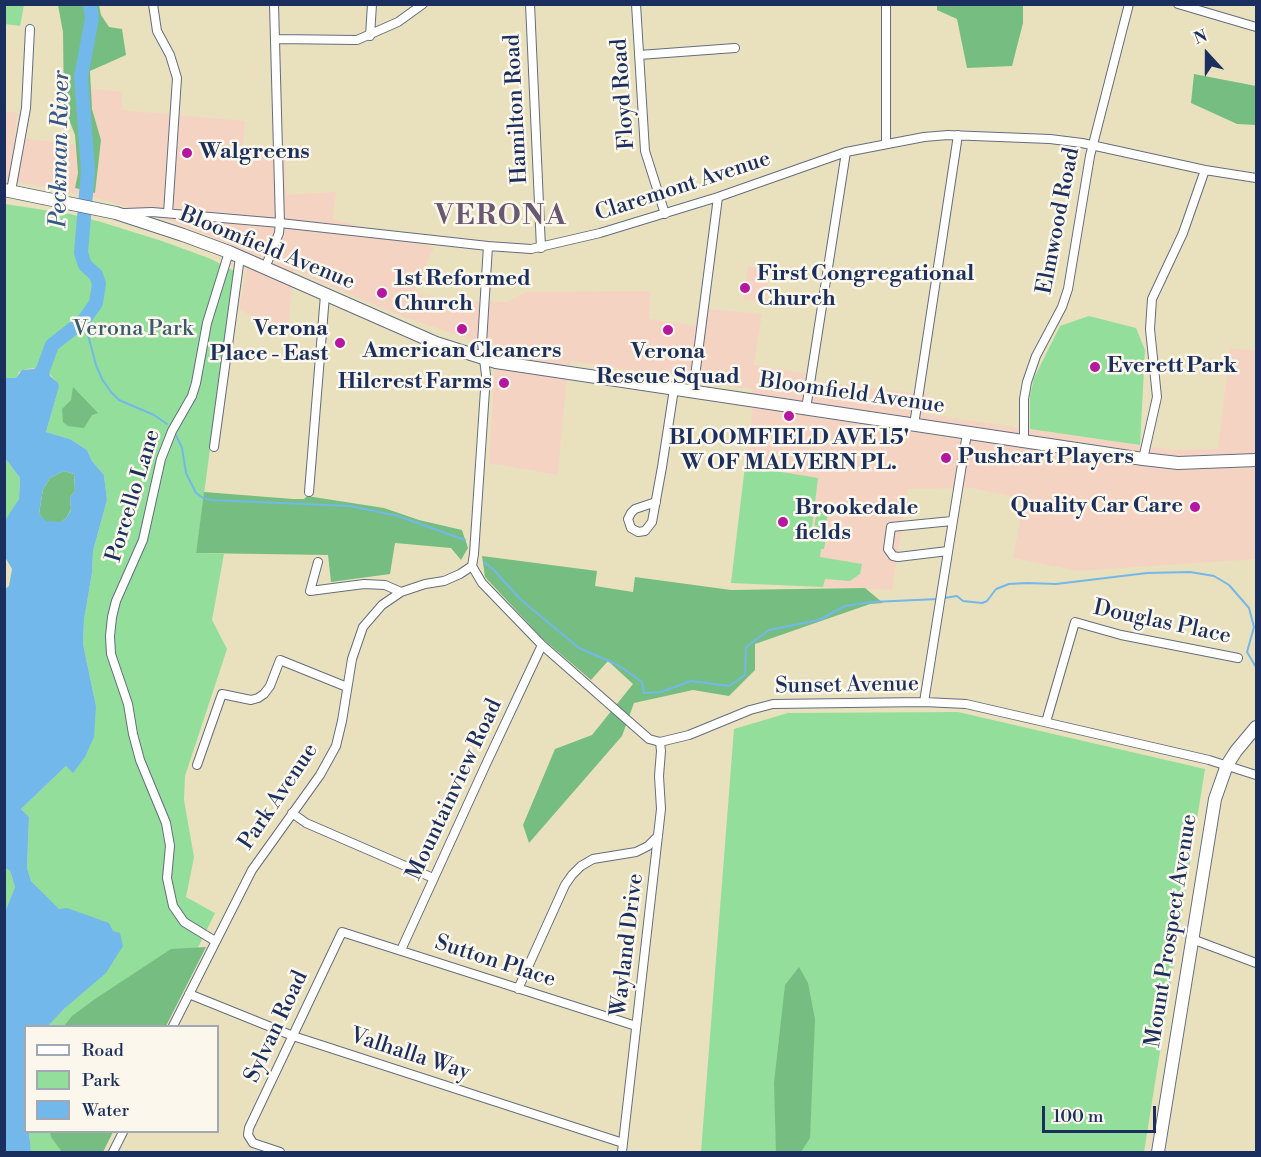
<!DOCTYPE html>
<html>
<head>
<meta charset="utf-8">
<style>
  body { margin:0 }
  #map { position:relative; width:1261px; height:1157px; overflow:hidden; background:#e9e1bd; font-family:"Libre Bodoni",serif }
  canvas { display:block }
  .frame { position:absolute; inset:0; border:6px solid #1b2f5e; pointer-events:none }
  .legend { position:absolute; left:24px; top:1025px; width:195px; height:108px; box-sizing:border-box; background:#fbf7ec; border:2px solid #a1a7b3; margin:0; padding:8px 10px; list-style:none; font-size:18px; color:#1b2f5e }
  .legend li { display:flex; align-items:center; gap:12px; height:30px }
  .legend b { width:30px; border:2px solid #a1a7b3 }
  .north { position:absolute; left:1177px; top:24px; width:60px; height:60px; -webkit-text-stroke:4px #fbf7ec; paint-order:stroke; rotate:339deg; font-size:16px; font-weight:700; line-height:24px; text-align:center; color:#1b2f5e }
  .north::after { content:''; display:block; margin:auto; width:21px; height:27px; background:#1b2f5e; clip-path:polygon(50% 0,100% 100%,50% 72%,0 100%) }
  .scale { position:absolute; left:1042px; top:1106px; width:114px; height:27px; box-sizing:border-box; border:3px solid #1b2f5e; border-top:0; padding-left:8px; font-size:18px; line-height:21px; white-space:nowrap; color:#1b2f5e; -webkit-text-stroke:4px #fbf7ec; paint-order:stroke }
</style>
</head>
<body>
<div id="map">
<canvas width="1261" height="1157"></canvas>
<div class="frame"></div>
<ul class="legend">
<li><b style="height:8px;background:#fff"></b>Road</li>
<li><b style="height:16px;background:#93de9a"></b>Park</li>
<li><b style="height:16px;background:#73b8ea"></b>Water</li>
</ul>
<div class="north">N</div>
<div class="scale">100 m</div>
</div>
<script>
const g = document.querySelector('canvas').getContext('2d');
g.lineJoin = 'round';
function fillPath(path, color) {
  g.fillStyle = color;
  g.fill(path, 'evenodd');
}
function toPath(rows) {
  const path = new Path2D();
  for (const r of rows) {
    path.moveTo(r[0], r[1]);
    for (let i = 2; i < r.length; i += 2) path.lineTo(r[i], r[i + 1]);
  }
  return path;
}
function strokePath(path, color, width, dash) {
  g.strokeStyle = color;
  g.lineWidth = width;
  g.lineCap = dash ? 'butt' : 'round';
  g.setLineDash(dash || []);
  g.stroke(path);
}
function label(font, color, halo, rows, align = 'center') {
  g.font = font + ' "Libre Bodoni",serif';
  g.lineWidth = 5;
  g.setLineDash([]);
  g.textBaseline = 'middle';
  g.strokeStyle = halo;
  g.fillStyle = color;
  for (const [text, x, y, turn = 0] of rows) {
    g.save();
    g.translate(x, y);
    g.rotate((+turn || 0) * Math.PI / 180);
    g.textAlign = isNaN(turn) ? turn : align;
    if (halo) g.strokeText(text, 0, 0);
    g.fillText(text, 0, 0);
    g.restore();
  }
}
const built = toPath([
  [89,88,122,92,122,110,245,121,243,153,285,153,286,195,336,192,333,219,434,247,415,290,423,295,475,301,506,302,526,292,650,291,649,319,695,326,699,308,762,314,754,365,815,375,815,381,929,395,926,414,1172,450,1218,449,1230,348,1256,351,1256,559,1078,571,1013,558,1024,499,973,488,908,489,892,590,731,583,752,415,752,389,571,361,566,386,558,475,489,463,494,375,498,349,396,314,294,270,287,336,239,309,246,273,247,251,158,216,100,199,5,179,4,111,18,113,14,137,76,145,78,173,75,188,95,193,101,140,92,109],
  [748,266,770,269,766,301,744,300]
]);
const green = toPath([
  [5,4,24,5,20,26,5,24],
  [5,204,70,214,101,222,162,241,211,259,234,271,196,553,224,554,212,620,227,649,185,776,184,800,194,857,186,897,215,913,159,1026,48,1026,65,1008,113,931,59,910,31,881,27,868,29,817,21,809,66,766,73,772,96,706,83,644,84,620,92,573,93,551,107,500,104,475,92,461,87,450,70,439,46,432,59,387,54,379,47,371,36,368,26,369,19,372,16,379,5,378],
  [1089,316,1136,328,1145,350,1140,445,1030,429,1030,396,1034,378,1060,326],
  [5,458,20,478,19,499,5,522],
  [745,466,818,478,811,535,826,538,824,549,821,549,820,557,862,564,860,574,850,581,825,579,823,587,731,583],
  [817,511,828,512,825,535,813,533],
  [958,712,1205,769,1144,1152,701,1152,734,729,788,713],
  [5,867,10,871,15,887,5,912,5,942],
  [29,1132,112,1132,102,1152,31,1152]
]);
const forest = toPath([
  [58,5,99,5,101,15,109,27,122,29,126,55,90,71,92,109,101,140,95,193,75,188,78,173,75,135,64,106,63,32],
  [1016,5,1023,6,1023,23,1012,66,967,68,957,19,937,10,937,5],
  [1194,74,1256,86,1256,125,1237,124,1191,103],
  [73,387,98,413,92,415,84,428,68,426,63,422,62,409,71,400],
  [64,471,74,474,75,491,70,497,71,509,67,517,61,522,46,522,39,514,43,489,50,478],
  [204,492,293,499,304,499,307,496,384,508,419,520,462,530,468,548,461,560,451,548,395,543,390,574,331,582,328,555,196,553],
  [482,556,597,571,595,586,633,592,635,577,731,590,865,588,883,603,870,604,755,644,755,670,729,696,693,690,634,703,622,736,529,843,523,825,555,749,592,735,633,684,608,661,591,680,543,639,485,577],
  [206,947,166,1026,64,1026,72,1016,95,999,171,949],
  [799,967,808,983,815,1019,810,1138,801,1152,776,1152,774,1083,785,985],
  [50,1132,113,1132,103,1152,62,1152,51,1137]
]);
const water = toPath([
  [39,365,48,368,50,376,58,383,59,387,46,432,70,439,87,450,92,461,104,475,107,500,93,551,92,573,84,620,83,644,96,706,94,737,85,757,73,773,66,766,21,809,29,817,27,868,31,881,59,909,67,908,109,923,113,931,120,933,123,946,106,973,65,1008,48,1026,26,1026,26,1132,29,1132,31,1152,5,1152,5,912,15,887,10,871,4,867,4,590,9,586,12,569,5,557,4,522,19,499,20,478,5,458,4,378,16,378,22,370,34,369],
  [64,471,74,474,75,491,70,497,71,510,67,517,61,522,46,521,39,514,43,489,50,478]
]);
const stream = toPath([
  [84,320,96,365,102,379,111,392,119,400,154,415,167,424],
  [176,435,182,448,186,473,196,493,203,498,211,500,350,506,398,516,465,540],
  [484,562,494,570,520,599,579,648,618,665,642,682,644,693,661,692,691,681,729,686,745,675,746,647,769,630,819,620,845,606,872,602,938,599],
  [944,598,957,596,963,601,982,603,987,601,996,589,1009,584,1027,583,1056,584,1147,573,1190,572,1214,576,1229,585,1249,608,1254,627,1247,652,1256,667]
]);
const river = toPath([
  [38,383,52,345,84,320,96,303,99,284,96,275,85,265,81,253,88,170,81,77,92,18,90,4]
]);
const minor = toPath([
  [153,4,157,31,170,55,177,78,168,213],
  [530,4,541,248],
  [636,4,645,151,665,214],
  [886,4,886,144],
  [1178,4,1256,27],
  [370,36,372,4],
  [276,39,357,40,398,22,423,4],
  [639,55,735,48],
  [11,191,26,108,30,29],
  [125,213,152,212,280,223,488,246,531,249,600,233,718,197,846,152,924,137,948,135,1050,139,1082,143,1205,170,1256,178],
  [265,268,279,233,280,223,274,4],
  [693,392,718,197],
  [806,409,846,152],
  [914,425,958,135],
  [1024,442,1024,399,1027,382,1036,356,1062,307,1068,289,1090,156,1129,4],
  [214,447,240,257],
  [1143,459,1157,397,1150,329,1152,299,1183,233,1205,170],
  [309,492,325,295],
  [656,502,635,509,631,513,628,519,631,528,638,532,645,531,652,522,662,467,674,389],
  [948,551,898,557,893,556,888,549,891,527,952,521],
  [318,562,310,591,364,584,385,585,401,592],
  [472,566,482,583,542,645,649,739,660,742,689,735,750,710,773,704,924,702,966,704,1209,760,1256,775],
  [924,702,967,433],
  [1046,722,1075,622,1121,635,1238,658],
  [197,765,222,694,251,700,258,698,264,694,270,686,280,660,347,687],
  [292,813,306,823,433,878],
  [1192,939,1256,963],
  [215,941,184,922,173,906,167,878,170,846,166,823,140,760,133,734,128,704,111,654,110,636,112,617,116,601,143,540,161,459,172,431,192,396,196,383,207,323,229,252],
  [401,950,487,762,542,645],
  [518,989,565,885,572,875,581,866,593,859,636,852,648,846,658,836],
  [189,994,293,1036,623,1143],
  [173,1026,252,870,320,775,336,746,342,721,352,659,363,627,382,605,401,592,425,584,444,581,460,574,472,566,474,554,486,375,482,343,488,246],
  [113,1152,123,1132],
  [280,1152,253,1143,248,1135,249,1128,342,932,636,1026],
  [622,1152,661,809,659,776,661,751,660,742]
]);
const primary = toPath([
  [4,190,116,213,183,235,229,252,436,343,496,362,1143,459,1178,463,1256,460],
  [1158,1152,1215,799,1227,765,1236,751,1256,727]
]);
const markers = [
  [187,153,6,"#b5179e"],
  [745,288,6,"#b5179e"],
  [382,293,6,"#b5179e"],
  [462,329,6,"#b5179e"],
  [668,330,6,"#b5179e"],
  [340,343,6,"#b5179e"],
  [1095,367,6,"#b5179e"],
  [504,383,6,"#b5179e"],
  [789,416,6,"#b5179e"],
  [946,458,6,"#b5179e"],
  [1195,507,6,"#b5179e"],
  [783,522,6,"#b5179e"]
];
const streetNames = [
  ["Floyd Road",624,94,-94],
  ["Hamilton Road",517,109,-93],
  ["Claremont Avenue",683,187,-18],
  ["Elmwood Road",1059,221,-79],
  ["Bloomfield Avenue",267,249,22],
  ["Bloomfield Avenue",852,394,8],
  ["Porcello Lane",134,496,-73],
  ["Douglas Place",1162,623,12],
  ["Sunset Avenue",847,686,-1],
  ["Mountainview Road",455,790,-65],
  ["Park Avenue",279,797,-56],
  ["Mount Prospect Avenue",1172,931,-81],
  ["Wayland Drive",628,945,-83],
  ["Sutton Place",495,962,18],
  ["Sylvan Road",277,1027,-65],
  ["Valhalla Way",410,1055,18]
];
const poiNames = [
  ["Walgreens",199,153],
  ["First Congregational",757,275],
  ["Church",757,300],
  ["1st Reformed",394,280],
  ["Church",394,305],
  ["Verona",328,330,"right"],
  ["Place - East",328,355,"right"],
  ["American Cleaners",462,352,"center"],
  ["Verona",668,353,"center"],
  ["Rescue Squad",668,378,"center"],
  ["Everett Park",1107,367],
  ["Hilcrest Farms",492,383,"right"],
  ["BLOOMFIELD AVE 15'",789,439,"center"],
  ["W OF MALVERN PL.",789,464,"center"],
  ["Pushcart Players",958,458],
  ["Quality Car Care",1183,507,"right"],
  ["Brookedale",795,509],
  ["fields",795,534]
];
const parkNames = [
  ["Verona Park",133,330]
];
const waterNames = [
  ["Peckman River",61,149,-89]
];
const districtNames = [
  ["VERONA",501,217]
];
fillPath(built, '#f5d3c2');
fillPath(green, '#93de9a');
fillPath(forest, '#76bd82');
fillPath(water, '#73b8ea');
strokePath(stream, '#73b8ea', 2);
strokePath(river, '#73b8ea', 14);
strokePath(minor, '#636d7f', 10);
strokePath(primary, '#636d7f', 14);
strokePath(minor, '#fff', 8);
strokePath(primary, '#fff', 12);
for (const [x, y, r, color] of markers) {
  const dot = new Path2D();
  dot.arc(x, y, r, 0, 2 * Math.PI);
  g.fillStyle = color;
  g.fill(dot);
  strokePath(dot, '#fbf7ec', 2);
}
label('22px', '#1b2f5e', '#fbf7ec', streetNames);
label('bold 22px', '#1b2f5e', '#fbf7ec', poiNames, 'left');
label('22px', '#395b6d', '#fbf7ec', parkNames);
label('italic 24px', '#355888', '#fbf7ec', waterNames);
g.letterSpacing = '1.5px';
label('bold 28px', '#695870', '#fbf7ec', districtNames);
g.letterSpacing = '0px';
</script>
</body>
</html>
